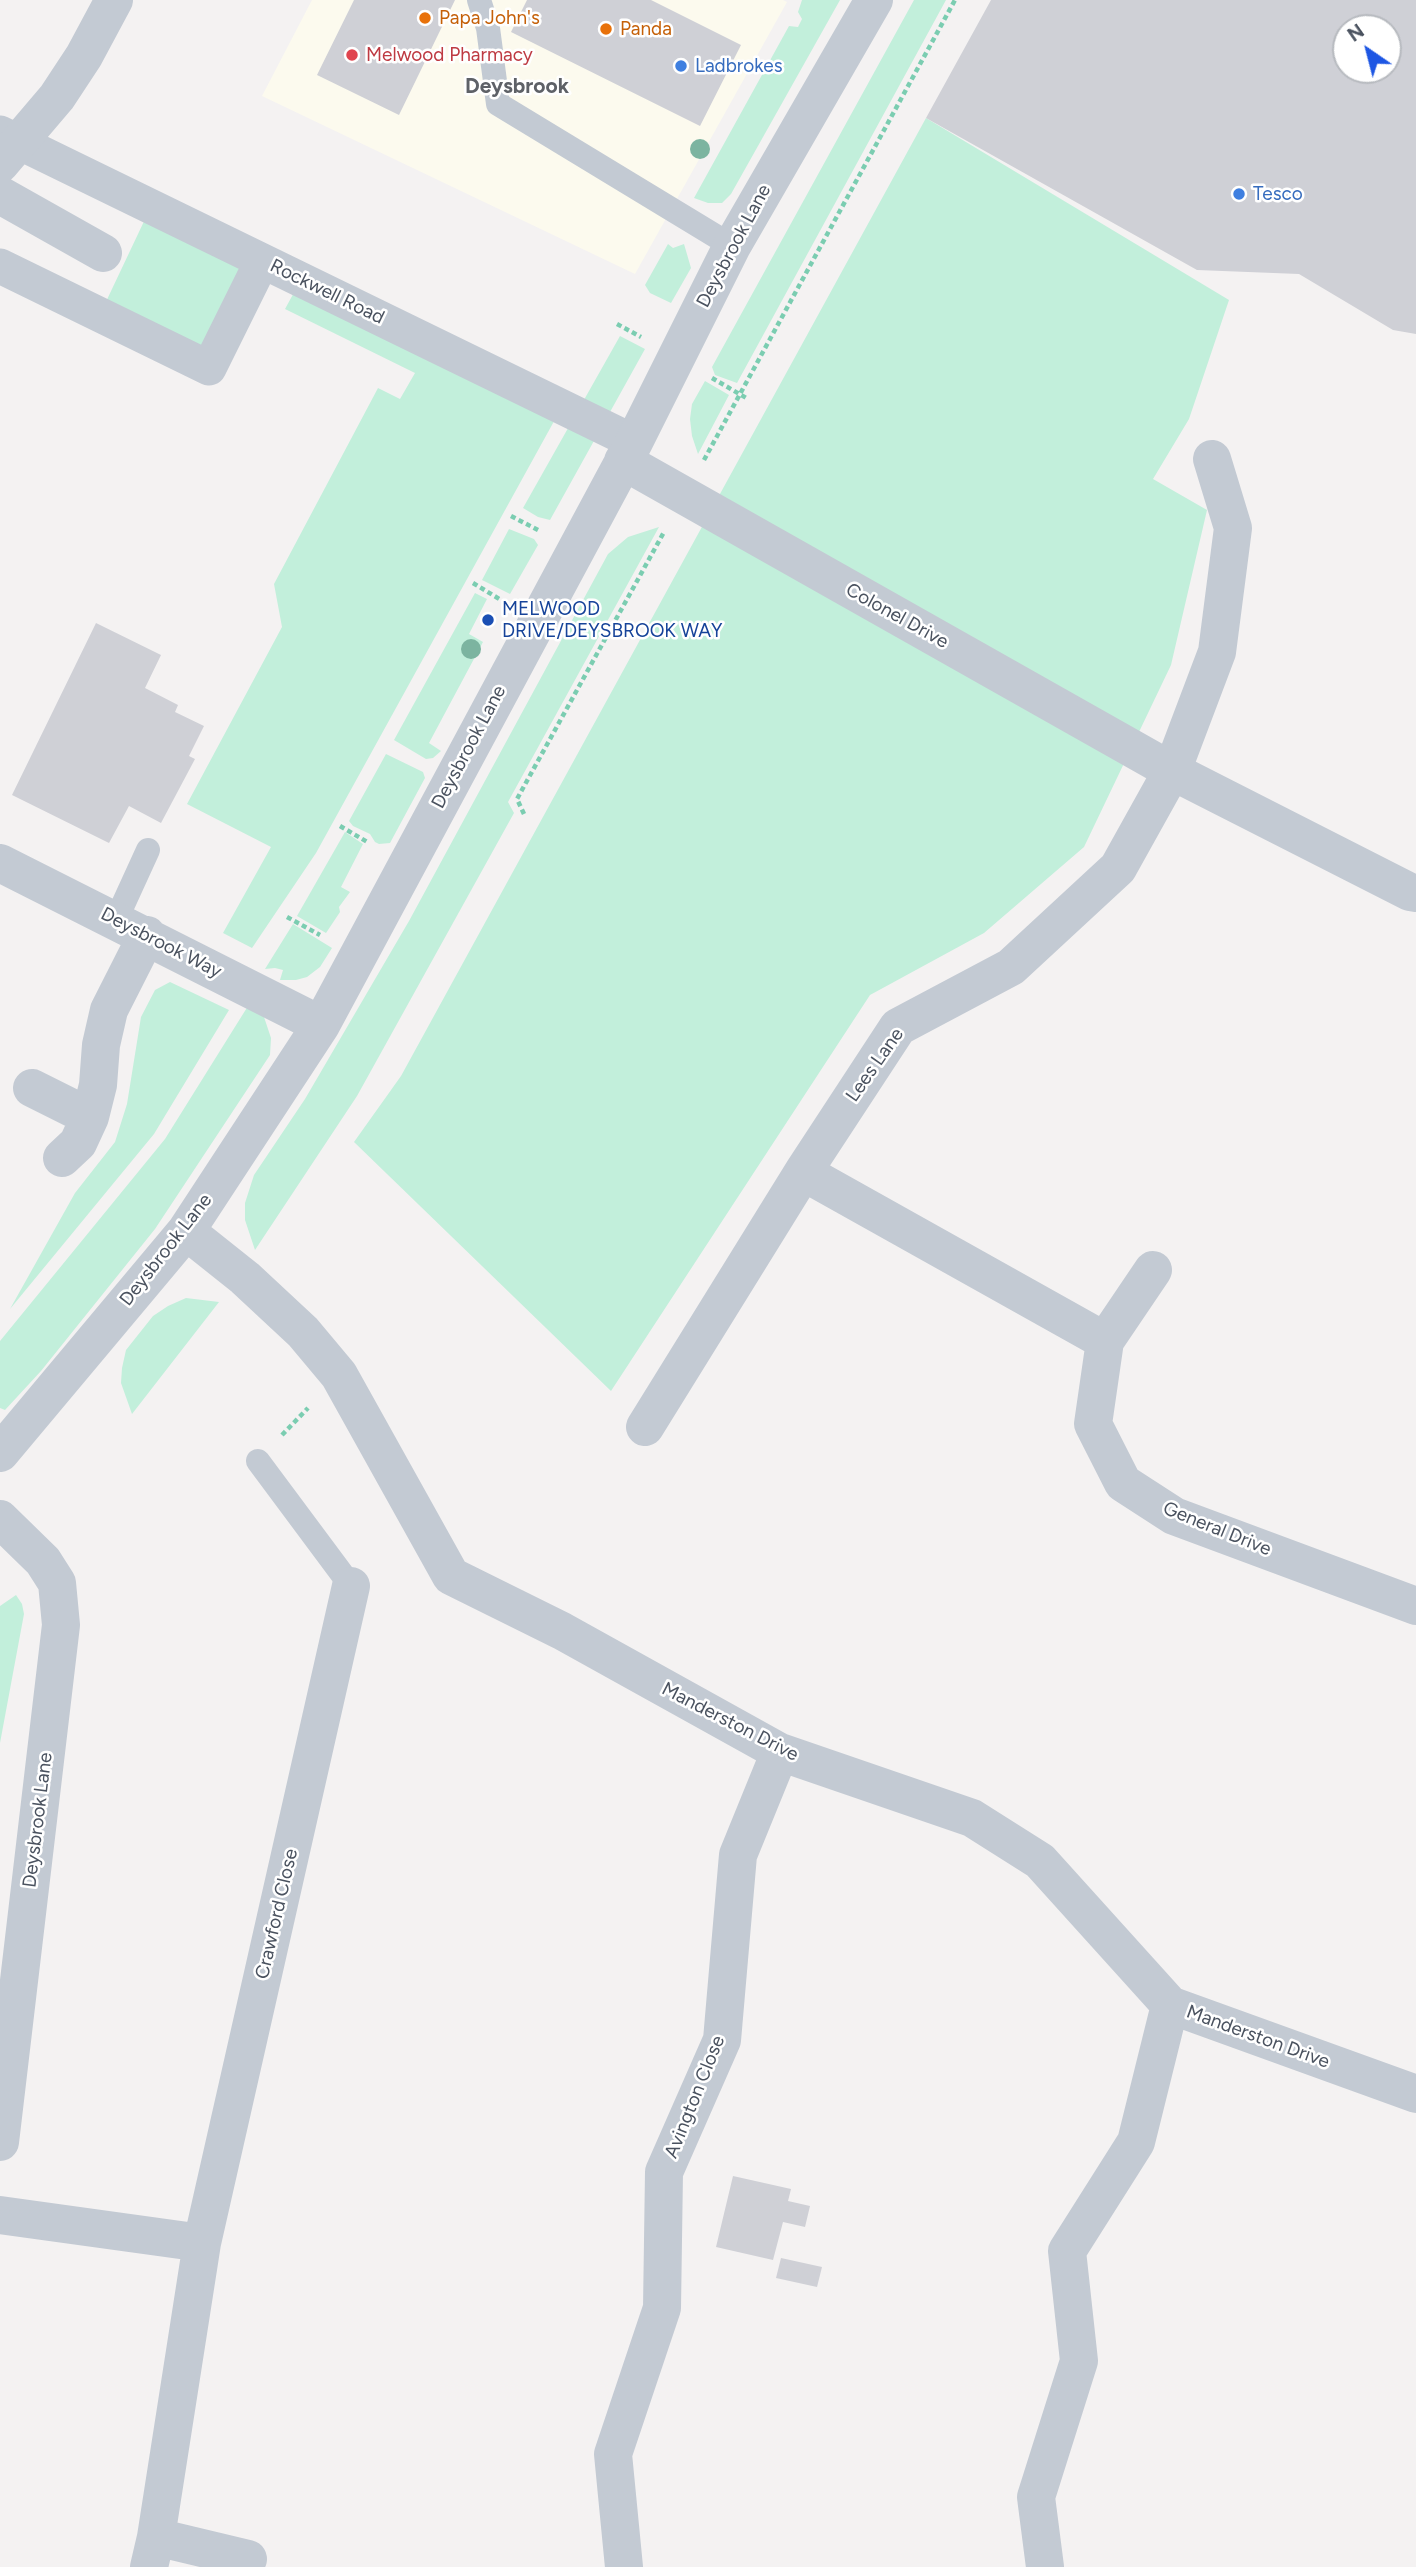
<!DOCTYPE html>
<html>
<head>
<meta charset="utf-8">
<style>
  body { margin:0 }
  #map { position:relative; width:1416px; height:2567px; overflow:hidden; background:#f4f2f2; font-family:Figtree,sans-serif }
  canvas { display:block }
  .north { position:absolute; left:1332px; top:14px; width:70px; height:70px; box-sizing:border-box; background:#fff; border:2px solid #b7babf; border-radius:50%; rotate:325deg; font-size:19px; font-weight:700; line-height:28px; text-align:center; color:#4a525f }
  .north::after { content:''; display:block; margin:auto; width:24px; height:32px; background:#1d56e3; clip-path:polygon(50% 0,100% 100%,50% 72%,0 100%) }
</style>
</head>
<body>
<div id="map">
<canvas width="1416" height="2567"></canvas>
<div class="north">N</div>
</div>
<script>
const g = document.querySelector('canvas').getContext('2d');
g.lineJoin = 'round';
function fillPath(path, color) {
  g.fillStyle = color;
  g.fill(path, 'evenodd');
}
function toPath(rows) {
  const path = new Path2D();
  for (const r of rows) {
    path.moveTo(r[0], r[1]);
    for (let i = 2; i < r.length; i += 2) path.lineTo(r[i], r[i + 1]);
  }
  return path;
}
function strokePath(path, color, width, dash) {
  g.strokeStyle = color;
  g.lineWidth = width;
  g.lineCap = dash ? 'butt' : 'round';
  g.setLineDash(dash || []);
  g.stroke(path);
}
function label(font, color, halo, rows, align = 'center') {
  g.font = font + ' Figtree,sans-serif';
  g.lineWidth = 5;
  g.setLineDash([]);
  g.textBaseline = 'middle';
  g.strokeStyle = halo;
  g.fillStyle = color;
  for (const [text, x, y, turn = 0] of rows) {
    g.save();
    g.translate(x, y);
    g.rotate((+turn || 0) * Math.PI / 180);
    g.textAlign = isNaN(turn) ? turn : align;
    if (halo) g.strokeText(text, 0, 0);
    g.fillText(text, 0, 0);
    g.restore();
  }
}
const commercial = toPath([
  [312,0,783,0,787,2,635,274,262,96]
]);
const green = toPath([
  [802,0,840,0,731,194,722,203,708,203,694,198,789,26,798,27,802,19,798,12],
  [914,0,946,0,737,383,715,375,712,367],
  [926,118,1229,300,1189,419,1153,479,1207,510,1171,665,1084,847,984,933,870,995,611,1391,354,1142,401,1076],
  [147,215,253,263,210,355,103,308],
  [668,244,673,248,684,244,691,268,671,303,650,293,645,285],
  [297,287,558,414,316,853,252,948,223,933,271,847,187,804,282,627,274,584,378,388,400,399,415,373,285,309],
  [620,336,645,349,550,520,538,517,523,508],
  [705,381,729,395,698,454,692,436,690,419,692,404],
  [659,527,508,802,514,813,357,1096,255,1250,245,1220,245,1203,254,1175,305,1099,409,921,608,554,628,537],
  [509,529,534,539,538,545,510,594,482,580],
  [475,593,487,599,469,634,483,642,429,743,441,751,433,758,426,759,394,740],
  [386,754,423,772,425,778,390,843,379,844,375,842,370,834,353,826,349,821],
  [345,832,363,844,341,887,350,892,339,907,340,912,326,933,297,916],
  [293,924,332,948,320,967,307,977,296,980,280,980,283,970,275,968,265,969],
  [170,982,229,1010,154,1134,10,1309,75,1193,115,1142,127,1104,141,1017,155,990],
  [248,1006,263,1014,271,1038,270,1055,155,1229,41,1371,5,1410,0,1408,0,1341,165,1139],
  [186,1298,219,1302,132,1414,121,1383,122,1368,126,1350,153,1316,168,1306],
  [16,1595,22,1604,24,1614,0,1743,0,1606]
]);
const building = toPath([
  [354,0,455,0,399,115,317,75],
  [527,0,651,0,741,45,700,126,511,32],
  [991,0,1416,0,1416,334,1393,330,1299,274,1197,270,926,118],
  [1346,28,1388,28,1388,70,1346,70],
  [96,623,161,655,145,688,178,705,175,712,204,726,189,756,195,759,161,823,129,806,109,843,12,795],
  [733,2176,791,2189,788,2201,810,2206,805,2227,783,2222,773,2260,716,2247],
  [781,2258,822,2267,817,2287,776,2278]
]);
const path = toPath([
  [617,324,641,337],
  [712,378,748,399],
  [704,460,955,0],
  [511,516,538,530],
  [473,583,501,600],
  [524,814,517,799,664,532],
  [340,826,369,843],
  [287,917,320,935],
  [282,1435,308,1408]
]);
const service = toPath([
  [479,0,488,28,498,104,732,246],
  [116,920,148,850],
  [258,1461,351,1586]
]);
const pedestrian = toPath([
  [0,133,634,442],
  [0,266,209,368,262,261]
]);
const minor = toPath([
  [0,164,57,97,84,56,114,0],
  [0,195,103,253],
  [623,461,1172,771,1410,892,1416,893],
  [0,863,321,1025],
  [32,1088,90,1117],
  [62,1158,78,1143,90,1117,98,1085,101,1045,109,1010,147,935],
  [803,1172,1105,1341],
  [186,1231,245,1278,303,1332,339,1375,451,1576,562,1631,780,1752,972,1818,1040,1861,1170,2005,1416,2094],
  [1153,1270,1105,1341,1093,1424,1123,1483,1174,1516,1416,1606],
  [645,1427,803,1172,898,1027,1011,967,1118,868,1172,771,1217,652,1233,528,1212,459],
  [0,1453,186,1231,321,1025,634,442,732,246,874,0],
  [0,1519,43,1561,57,1583,61,1625,0,2142],
  [0,2215,202,2243],
  [156,2537,248,2559],
  [149,2567,156,2537,202,2243,351,1586],
  [624,2567,613,2454,662,2308,664,2172,722,2040,738,1855,780,1752],
  [1045,2567,1036,2497,1079,2361,1067,2251,1136,2142,1170,2005]
]);
const trees = [
  [700,149],
  [471,649]
];
const markers = [
  [425,18,7,"#e8710a"],
  [606,29,7,"#e8710a"],
  [352,55,7,"#e0444e"],
  [681,66,7,"#3f7fe0"],
  [1239,194,7,"#3f7fe0"],
  [488,620,7,"#1a4fb4"]
];
const foodNames = [
  ["Papa John's",439,18],
  ["Panda",620,29]
];
const healthNames = [
  ["Melwood Pharmacy",366,55]
];
const shopNames = [
  ["Ladbrokes",695,66],
  ["Tesco",1253,194]
];
const streetNames = [
  ["Deysbrook Lane",734,246,-62],
  ["Rockwell Road",327,292,26],
  ["Colonel Drive",897,616,29],
  ["Deysbrook Lane",469,747,-62],
  ["Deysbrook Way",161,943,27],
  ["Lees Lane",875,1065,-55],
  ["Deysbrook Lane",166,1250,-52],
  ["General Drive",1217,1529,22],
  ["Manderston Drive",730,1722,27],
  ["Deysbrook Lane",38,1820,-83],
  ["Crawford Close",277,1914,-77],
  ["Manderston Drive",1258,2037,20],
  ["Avington Close",695,2097,-68]
];
const transitNames = [
  ["MELWOOD",502,609],
  ["DRIVE/DEYSBROOK WAY",502,631]
];
const neighbourhoodNames = [
  ["Deysbrook",517,87]
];
fillPath(commercial, '#fcfaee');
fillPath(green, '#c2efdb');
fillPath(building, '#cfd0d6');
strokePath(path, '#7bcdb1', 4.5, [5, 3.5]);
strokePath(service, '#c3cad3', 24);
strokePath(pedestrian, '#c3cad3', 35);
strokePath(minor, '#c3cad3', 38);
g.fillStyle = '#7cb4a0';
for (const [x, y] of trees) {
  g.beginPath();
  g.arc(x, y, 10, 0, 2 * Math.PI);
  g.fill();
}
for (const [x, y, r, color] of markers) {
  const dot = new Path2D();
  dot.arc(x, y, r, 0, 2 * Math.PI);
  g.fillStyle = color;
  g.fill(dot);
  strokePath(dot, '#fff', 2.5);
}
label('19px', '#c56008', '#fff', foodNames, 'left');
label('19px', '#be3a42', '#fff', healthNames, 'left');
label('19px', '#366cbe', '#fff', shopNames, 'left');
label('19px', '#4a525f', '#fff', streetNames);
label('19px', '#164399', '#fff', transitNames, 'left');
label('bold 21px', '#5e6167', '#fff', neighbourhoodNames);
</script>
</body>
</html>
